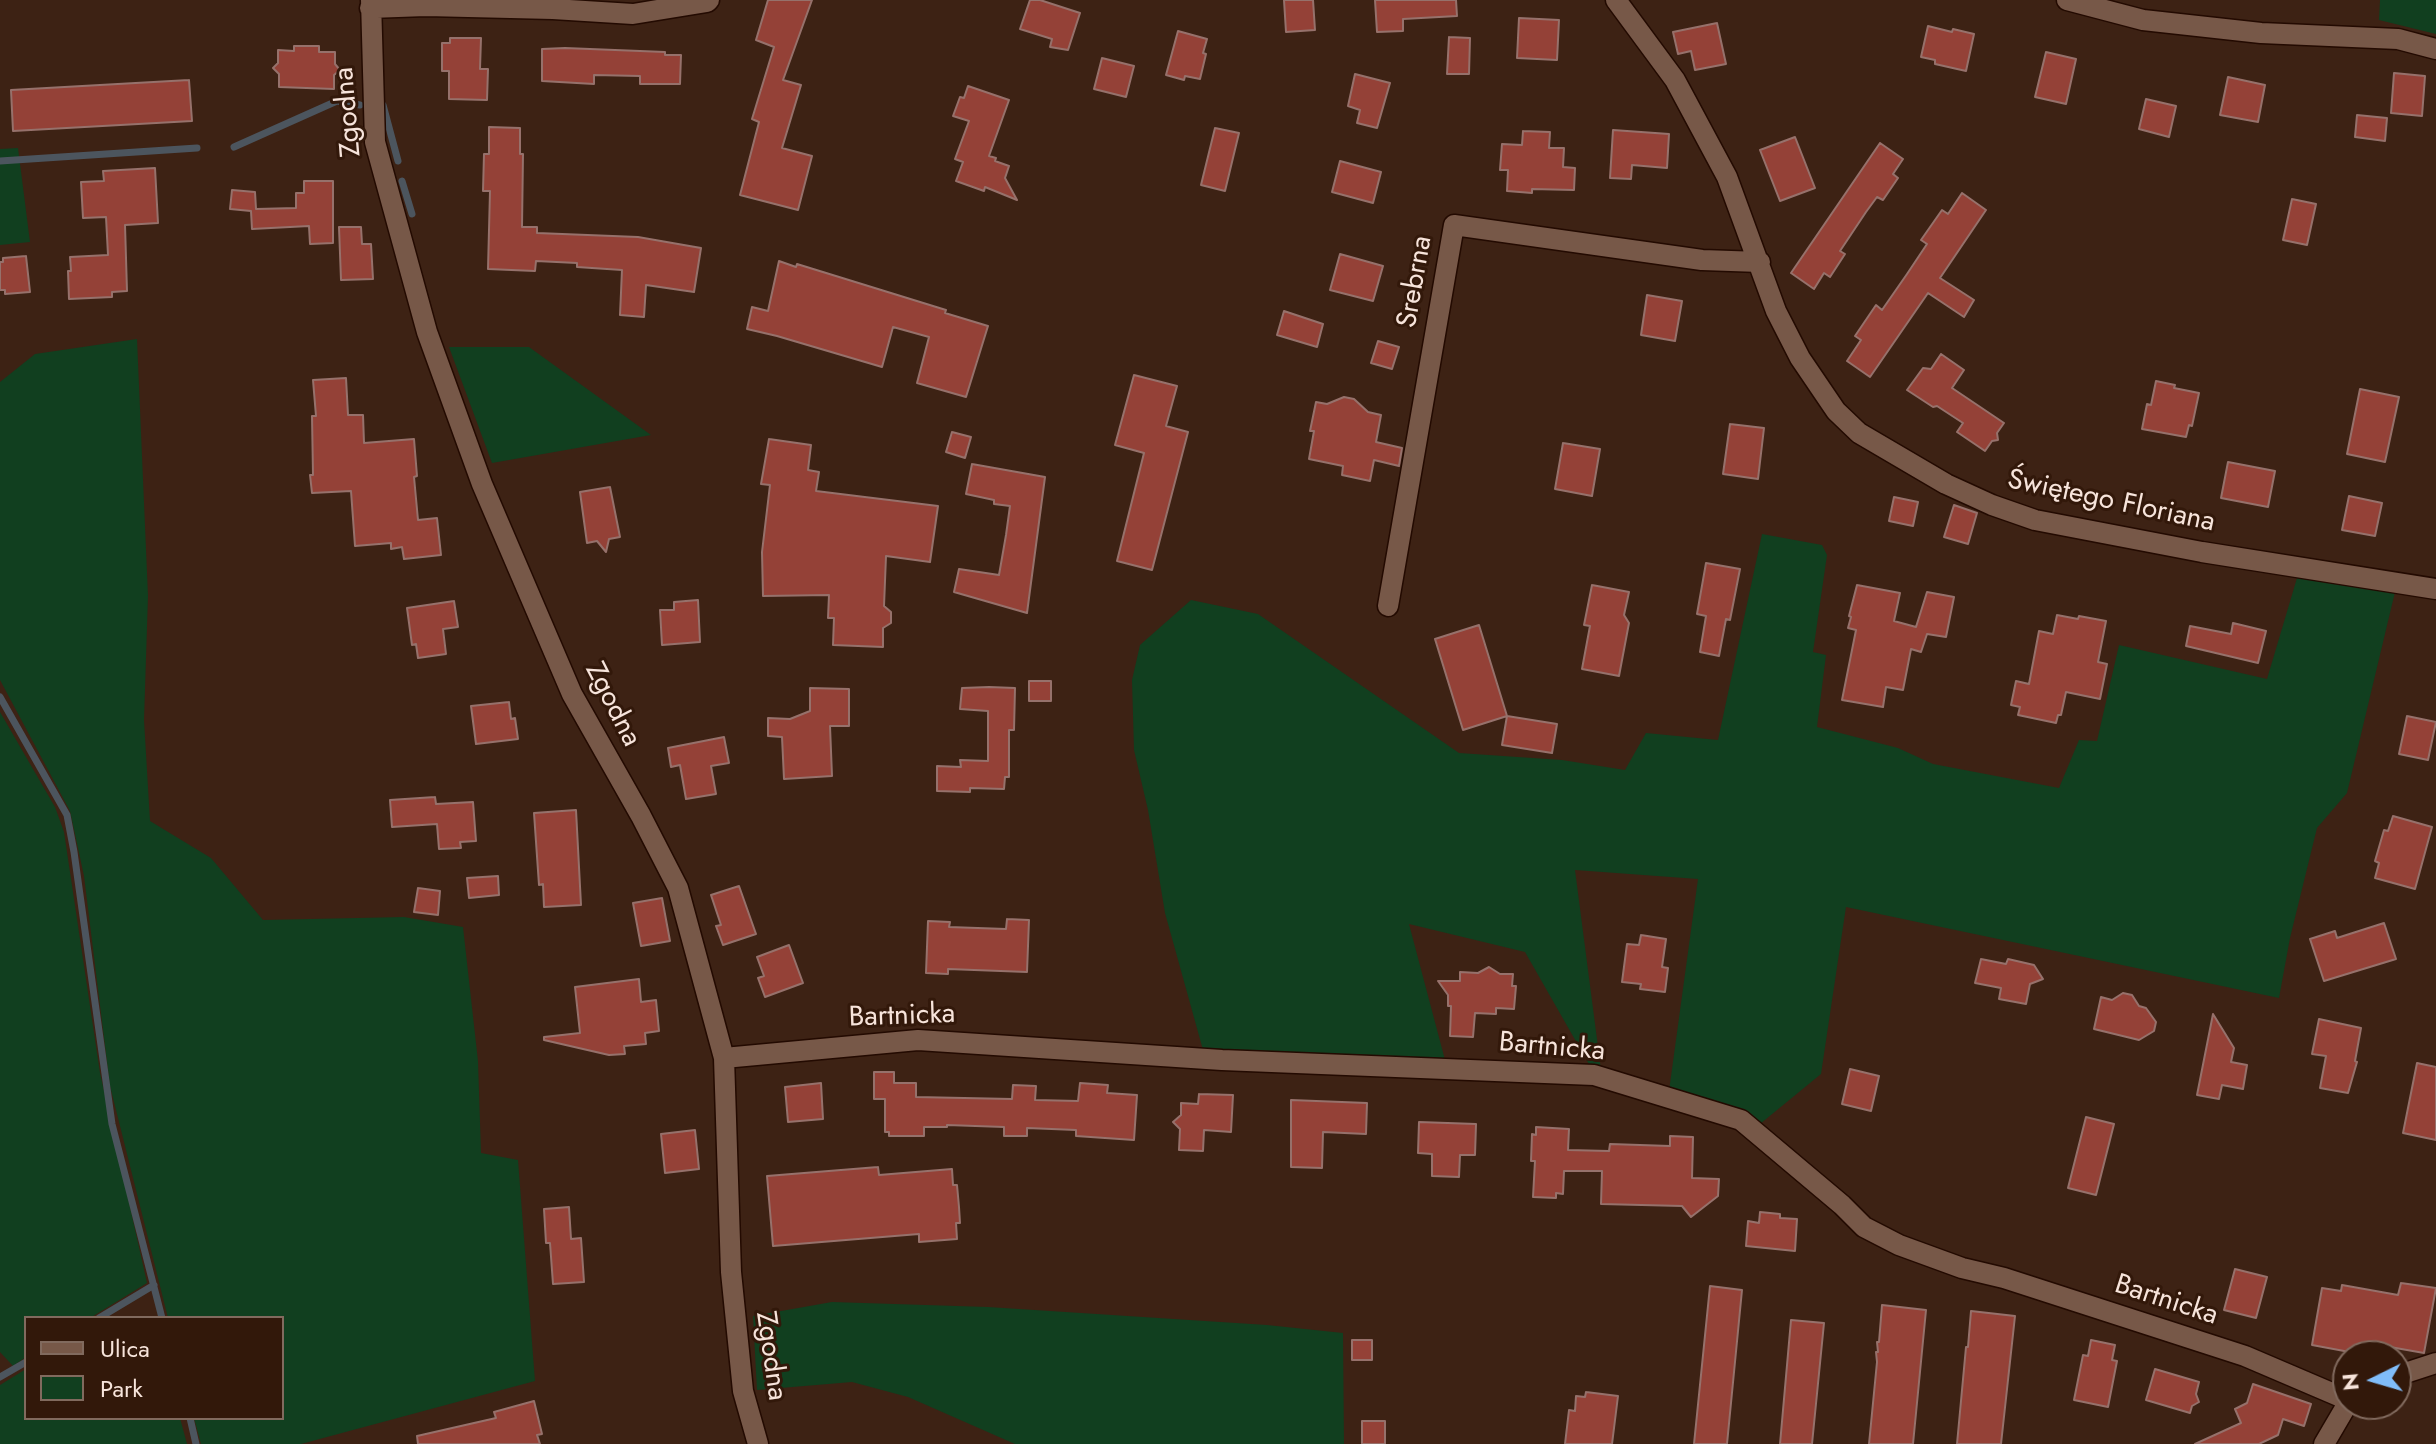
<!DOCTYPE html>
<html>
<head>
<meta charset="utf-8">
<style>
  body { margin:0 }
  #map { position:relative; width:2436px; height:1444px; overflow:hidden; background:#3d2214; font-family:Jost,sans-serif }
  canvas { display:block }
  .legend { position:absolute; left:24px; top:1316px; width:260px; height:104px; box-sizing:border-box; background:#32180a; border:2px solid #816a5e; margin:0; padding:10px 14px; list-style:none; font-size:24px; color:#f7e4db }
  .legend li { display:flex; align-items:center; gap:16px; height:40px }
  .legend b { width:40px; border:2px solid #816a5e }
  .north { position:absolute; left:2332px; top:1340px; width:80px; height:80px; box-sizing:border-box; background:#32180a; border:2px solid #816a5e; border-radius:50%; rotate:265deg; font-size:22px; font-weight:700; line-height:32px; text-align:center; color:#f7e4db }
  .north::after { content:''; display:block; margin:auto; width:28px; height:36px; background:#80bdfa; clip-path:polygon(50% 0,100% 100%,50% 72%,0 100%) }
</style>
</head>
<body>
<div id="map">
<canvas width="2436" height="1444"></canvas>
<ul class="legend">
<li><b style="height:10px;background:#775848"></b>Ulica</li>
<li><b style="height:22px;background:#113f1f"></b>Park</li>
</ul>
<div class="north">N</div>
</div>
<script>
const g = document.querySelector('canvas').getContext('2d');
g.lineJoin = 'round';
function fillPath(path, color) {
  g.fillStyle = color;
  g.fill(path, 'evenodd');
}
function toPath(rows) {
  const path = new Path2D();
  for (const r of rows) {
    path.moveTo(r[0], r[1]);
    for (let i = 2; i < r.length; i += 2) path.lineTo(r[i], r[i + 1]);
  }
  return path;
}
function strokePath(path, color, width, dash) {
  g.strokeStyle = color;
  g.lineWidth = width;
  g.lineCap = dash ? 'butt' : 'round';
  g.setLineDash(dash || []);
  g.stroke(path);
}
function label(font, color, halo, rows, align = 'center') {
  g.font = font + ' Jost,sans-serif';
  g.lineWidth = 6;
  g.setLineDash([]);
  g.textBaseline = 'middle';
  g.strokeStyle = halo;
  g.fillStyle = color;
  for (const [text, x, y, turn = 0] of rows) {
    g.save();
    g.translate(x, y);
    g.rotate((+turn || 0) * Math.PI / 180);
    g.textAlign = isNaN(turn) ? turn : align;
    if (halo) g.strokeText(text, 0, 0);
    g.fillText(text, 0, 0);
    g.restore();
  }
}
const green = toPath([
  [2380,0,2436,0,2436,34,2379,20],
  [18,148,30,242,0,245,0,149],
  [137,339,148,596,144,720,150,821,211,858,263,920,404,917,463,927,478,1061,481,1153,518,1160,535,1381,301,1444,201,1444,194,1418,282,1418,282,1318,168,1318,110,1086,84,876,70,811,0,680,0,382,35,354],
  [449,347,529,347,651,435,492,463],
  [1762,534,1822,545,1827,555,1813,652,1826,655,1817,727,1898,748,1933,764,2059,788,2079,740,2097,741,2119,645,2267,679,2297,578,2395,592,2347,793,2317,828,2290,938,2279,998,1846,907,1821,1074,1760,1124,1724,1104,1669,1091,1698,879,1575,870,1601,1070,1590,1066,1525,952,1409,924,1445,1060,1203,1050,1165,913,1148,810,1134,750,1132,680,1140,645,1191,600,1258,614,1459,753,1562,760,1625,770,1646,733,1718,740],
  [0,712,55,807,64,832,100,1073,147,1283,90,1318,26,1318,26,1357,13,1366,0,1352],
  [832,1302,988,1307,1267,1325,1343,1333,1344,1444,1015,1444,908,1397,852,1382,757,1390,753,1316],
  [26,1369,26,1418,180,1418,187,1444,0,1444,0,1385]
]);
const stream = toPath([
  [383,105,398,161],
  [234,147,337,101,360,105],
  [0,161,197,148],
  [402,181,412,214],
  [0,697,67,815,74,852,112,1124,162,1318],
  [99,1318,154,1285],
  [0,1377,26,1362],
  [190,1418,196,1444]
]);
const building = toPath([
  [768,0,812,0,783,80,801,85,782,148,812,156,798,210,740,195,759,122,752,119,774,47,756,40,768,0],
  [1030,0,1040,0,1080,13,1068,50,1050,47,1052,39,1020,29,1030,0],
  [1284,0,1313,0,1315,30,1286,32,1284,0],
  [1375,0,1456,0,1457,16,1403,19,1403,31,1377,32,1375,0],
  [1519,18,1559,20,1557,60,1517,58,1519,18],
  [1717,23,1726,64,1695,70,1691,51,1678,54,1673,32,1717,23],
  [1928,26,1952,32,1953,29,1974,34,1966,71,1935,64,1935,60,1921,57,1928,26],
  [1178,31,1207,39,1203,53,1206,54,1200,79,1185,76,1184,80,1166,75,1178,31],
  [1449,37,1470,38,1469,74,1447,74,1449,37],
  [450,38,481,38,480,69,488,69,487,100,449,99,449,71,442,71,442,43,450,43,450,38],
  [294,46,319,46,319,52,335,52,335,64,340,70,334,75,334,89,279,87,279,74,273,68,278,63,278,50,294,51,294,46],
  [565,48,665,52,665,55,681,55,680,84,640,84,640,76,594,75,594,84,542,81,542,49,565,48],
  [2046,52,2076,59,2066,104,2035,97,2046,52],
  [1102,58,1134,66,1126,97,1094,89,1102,58],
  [2394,73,2425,76,2422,116,2391,113,2394,73],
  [1355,74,1390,83,1377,128,1357,123,1360,110,1348,106,1355,74],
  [2228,77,2265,85,2258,122,2220,115,2228,77],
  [189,80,192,121,13,131,11,90,189,80],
  [968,86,1009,100,989,156,996,158,995,161,1009,166,1005,178,1017,200,985,187,984,191,956,181,963,162,955,159,969,121,953,116,960,97,964,98,968,86],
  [2146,99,2176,106,2169,137,2139,129,2146,99],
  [2357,115,2387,118,2385,141,2355,137,2357,115],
  [489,127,520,128,520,154,523,154,522,227,537,227,537,233,638,237,701,248,694,292,646,285,644,317,620,315,622,270,577,267,577,263,536,261,535,271,488,269,490,191,483,191,484,154,489,154,489,127],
  [1215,128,1239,133,1225,191,1201,185,1215,128],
  [1613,130,1669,134,1667,168,1632,165,1631,179,1610,178,1613,130],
  [1523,131,1550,132,1549,148,1564,148,1563,167,1575,168,1574,190,1532,189,1532,193,1507,191,1508,170,1500,170,1502,144,1522,145,1523,131],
  [1795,137,1815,188,1780,201,1760,150,1795,137],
  [1880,143,1903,159,1893,174,1898,178,1883,200,1877,197,1866,212,1840,251,1845,254,1830,277,1824,273,1814,289,1791,273,1880,143],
  [1340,161,1381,172,1373,203,1332,192,1340,161],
  [155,168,158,223,125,225,127,291,112,292,112,297,69,299,68,271,71,271,70,257,108,255,106,217,83,218,81,182,104,181,103,171,155,168],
  [304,181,333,181,333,243,310,244,309,226,252,229,251,211,230,209,232,190,255,192,256,209,296,208,296,193,304,193,304,181],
  [1962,193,1986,210,1940,278,1974,300,1964,317,1928,293,1870,377,1847,361,1861,340,1855,336,1876,305,1882,310,1907,274,1927,244,1921,240,1942,210,1948,214,1962,193],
  [2292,199,2316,204,2307,245,2283,240,2292,199],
  [339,227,361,227,362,244,371,244,373,279,341,280,339,227],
  [1340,254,1383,266,1373,301,1330,290,1340,254],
  [26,256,30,292,5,294,5,290,0,290,0,262,3,262,3,258,26,256],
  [779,261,796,267,797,264,946,310,945,313,988,326,966,397,917,383,929,337,893,327,882,367,777,336,747,329,752,307,768,311,779,261],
  [1647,295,1682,301,1675,341,1641,335,1647,295],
  [1284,311,1323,324,1317,347,1277,335,1284,311],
  [1378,341,1399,347,1392,369,1371,363,1378,341],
  [1941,354,1964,370,1952,388,2004,423,1997,433,1998,440,1992,441,1985,451,1957,432,1963,423,1937,406,1933,407,1907,390,1923,368,1931,369,1941,354],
  [1134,375,1177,386,1166,426,1188,432,1152,570,1117,561,1144,453,1115,445,1134,375],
  [346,378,348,415,363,415,364,443,414,439,417,476,414,477,418,520,437,518,441,555,404,559,402,547,391,549,391,543,355,546,351,491,312,493,310,475,313,475,312,416,316,416,313,380,346,378],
  [2156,381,2175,385,2174,388,2199,393,2192,426,2189,425,2186,437,2142,429,2147,404,2151,405,2156,381],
  [2360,389,2399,397,2385,462,2347,454,2360,389],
  [1344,397,1354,399,1368,412,1381,415,1376,442,1402,448,1399,466,1374,460,1370,481,1342,475,1343,466,1309,459,1314,431,1310,431,1316,402,1327,404,1344,397],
  [1730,424,1764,428,1758,479,1723,474,1730,424],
  [952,432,971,437,965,458,946,452,952,432],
  [769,439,811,445,808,470,819,472,816,491,938,506,930,562,886,556,884,606,891,612,891,623,883,628,883,647,833,645,834,618,828,618,829,595,763,596,762,552,770,485,761,484,769,439],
  [1563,443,1600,449,1592,496,1555,489,1563,443],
  [2228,462,2275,471,2268,507,2221,498,2228,462],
  [972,464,1045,477,1027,613,954,592,959,569,999,575,1006,535,1010,506,994,504,994,500,966,494,972,464],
  [610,487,620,537,609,539,606,552,597,541,587,543,580,492,610,487],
  [2349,496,2382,503,2375,536,2342,530,2349,496],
  [1894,497,1918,502,1913,526,1889,521,1894,497],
  [1954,505,1977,513,1968,544,1944,537,1954,505],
  [1706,563,1740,569,1730,620,1726,619,1719,656,1700,652,1706,616,1697,614,1706,563],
  [1592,585,1629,592,1624,615,1629,623,1619,676,1582,669,1590,626,1584,625,1592,585],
  [1857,585,1900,593,1894,621,1916,627,1927,592,1954,597,1946,637,1927,634,1921,652,1911,649,1903,690,1886,687,1883,707,1842,700,1856,630,1848,628,1851,617,1849,616,1857,585],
  [698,600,700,642,662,645,660,610,674,610,674,602,698,600],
  [454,601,458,627,443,629,446,654,418,658,416,644,412,645,407,608,454,601],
  [2057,615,2078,619,2079,616,2106,621,2098,662,2107,664,2100,699,2066,692,2061,715,2058,715,2056,723,2018,715,2020,707,2011,705,2016,681,2029,684,2039,631,2053,634,2057,615],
  [2233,623,2266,631,2258,663,2186,646,2190,626,2231,634,2233,623],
  [1479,625,1507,716,1463,730,1435,639,1479,625],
  [1029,681,1051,681,1051,701,1029,701,1029,681],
  [989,687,1015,688,1014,730,1009,730,1009,777,1005,777,1004,789,970,788,970,792,937,791,937,766,961,767,960,760,988,761,988,711,960,709,962,688,989,687],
  [810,688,849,689,849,726,830,726,832,776,784,779,782,737,768,736,768,718,790,719,810,711,810,688],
  [509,702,511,719,515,718,518,739,476,744,471,706,509,702],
  [1507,716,1557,724,1552,753,1502,745,1507,716],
  [2407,716,2436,722,2428,760,2399,754,2407,716],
  [724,737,729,763,711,766,716,794,686,799,680,765,671,767,668,748,724,737],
  [435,797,436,804,473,802,476,841,460,842,461,848,439,849,437,824,392,827,390,800,435,797],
  [576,810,581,905,544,907,543,884,539,885,534,813,576,810],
  [2393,816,2432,827,2415,889,2375,878,2379,863,2375,861,2384,830,2388,831,2393,816],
  [498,876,499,895,469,898,467,878,498,876],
  [739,886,756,934,723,945,716,926,721,925,711,895,739,886],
  [418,888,440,891,438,915,414,912,418,888],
  [662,898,670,941,641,946,633,903,662,898],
  [1007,919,1029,920,1027,972,948,969,948,974,926,973,928,921,950,922,949,927,1006,929,1007,919],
  [2384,923,2396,959,2324,981,2310,939,2335,931,2337,938,2384,923],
  [1641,935,1666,939,1662,967,1668,968,1665,992,1640,989,1641,984,1622,982,1627,944,1639,945,1641,935],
  [789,945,803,983,765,997,758,978,764,976,757,957,789,945],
  [1981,959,2006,964,2008,959,2034,965,2043,979,2030,984,2026,1004,1999,999,2001,988,1975,983,1981,959],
  [1489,967,1500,974,1513,974,1512,986,1516,986,1514,1009,1496,1008,1496,1014,1475,1013,1473,1037,1450,1036,1451,1006,1448,1006,1448,995,1438,981,1460,981,1460,972,1478,973,1489,967],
  [639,979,641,1002,656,1000,659,1031,645,1033,646,1044,624,1046,625,1054,609,1055,544,1040,544,1037,580,1033,575,987,639,979],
  [2123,993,2132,995,2139,1006,2146,1008,2156,1022,2154,1031,2139,1040,2094,1029,2101,997,2112,1000,2123,993],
  [2213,1014,2234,1048,2231,1062,2247,1065,2243,1089,2222,1085,2219,1099,2197,1095,2213,1014],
  [2319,1019,2361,1028,2355,1061,2357,1062,2348,1093,2320,1088,2326,1056,2312,1054,2319,1019],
  [2417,1063,2436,1067,2436,1140,2403,1133,2417,1063],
  [1850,1069,1879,1076,1871,1111,1842,1104,1850,1069],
  [874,1072,894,1072,894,1083,916,1083,916,1097,1012,1099,1013,1085,1036,1086,1035,1100,1078,1101,1080,1083,1108,1085,1107,1093,1137,1095,1134,1140,1076,1136,1076,1130,1027,1128,1027,1136,1004,1136,1004,1127,947,1125,947,1127,924,1127,924,1136,889,1136,889,1132,885,1132,885,1099,874,1099,874,1072],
  [821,1083,823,1119,788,1122,785,1087,821,1083],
  [1199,1094,1233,1095,1231,1132,1204,1130,1203,1151,1179,1150,1180,1129,1173,1122,1181,1115,1181,1103,1198,1104,1199,1094],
  [1291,1100,1367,1103,1366,1134,1323,1132,1322,1168,1291,1167,1291,1100],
  [2086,1117,2114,1124,2096,1195,2068,1188,2086,1117],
  [1419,1122,1476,1124,1475,1155,1460,1155,1459,1177,1432,1176,1432,1154,1418,1153,1419,1122],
  [1536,1127,1569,1129,1568,1150,1609,1151,1610,1144,1670,1146,1670,1136,1693,1137,1692,1178,1719,1179,1718,1196,1691,1217,1682,1206,1601,1204,1602,1171,1564,1171,1563,1194,1556,1193,1556,1198,1533,1197,1535,1161,1531,1161,1532,1134,1536,1135,1536,1127],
  [695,1130,699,1169,665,1173,661,1134,695,1130],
  [878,1167,879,1175,952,1169,953,1185,957,1185,959,1207,960,1223,956,1223,957,1239,919,1242,919,1234,773,1246,767,1176,878,1167],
  [569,1207,571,1239,581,1238,584,1282,553,1284,550,1243,546,1243,544,1209,569,1207],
  [1760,1212,1780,1214,1780,1218,1797,1219,1795,1251,1746,1246,1748,1221,1759,1223,1760,1212],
  [2235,1269,2267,1277,2256,1318,2224,1310,2235,1269],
  [2401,1283,2436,1288,2424,1353,2373,1344,2371,1356,2312,1345,2322,1288,2341,1291,2342,1285,2398,1295,2401,1283],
  [1710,1286,1742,1290,1727,1444,1694,1444,1710,1286],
  [1882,1305,1926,1310,1913,1444,1869,1444,1877,1362,1876,1352,1878,1352,1877,1342,1879,1342,1882,1305],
  [1971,1311,2015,1316,2001,1444,1957,1444,1966,1347,1968,1347,1971,1311],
  [1791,1320,1824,1323,1812,1444,1780,1444,1791,1320],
  [1352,1340,1372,1340,1372,1360,1352,1360,1352,1340],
  [2091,1340,2115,1345,2112,1360,2117,1361,2108,1407,2074,1400,2083,1355,2088,1356,2091,1340],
  [2155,1369,2199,1382,2196,1394,2199,1402,2192,1406,2190,1413,2146,1400,2155,1369],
  [2253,1384,2311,1404,2304,1426,2283,1419,2278,1435,2259,1444,2195,1444,2241,1423,2235,1409,2247,1403,2253,1384],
  [1586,1392,1618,1396,1612,1444,1565,1444,1569,1410,1575,1411,1576,1396,1585,1397,1586,1392],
  [534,1401,542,1434,537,1435,540,1444,418,1444,417,1436,496,1418,494,1412,534,1401],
  [1362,1421,1385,1421,1385,1444,1362,1444,1362,1421]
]);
const minor = toPath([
  [371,0,375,142,427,332,482,484,572,694,641,816,678,888,724,1058,731,1272,743,1391,758,1444],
  [1616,0,1675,80,1727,177,1776,311,1800,358,1836,411,1859,433,1946,484,1992,505,2035,520,2202,552,2436,589],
  [2067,0,2143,20,2261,33,2398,39,2436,49],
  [370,8,426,6,553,9,633,14,707,2,709,0],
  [1388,606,1454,225,1702,260,1760,262],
  [724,1058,918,1040,1222,1060,1594,1075,1741,1120,1842,1205,1864,1227,1899,1245,1962,1268,2004,1278,2245,1356,2348,1400],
  [2396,1376,2436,1363],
  [2324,1444,2348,1403]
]);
const streetNames = [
  ["Zgodna",349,112,-95],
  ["Srebrna",1416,282,-80],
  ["Świętego Floriana",2111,502,12],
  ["Zgodna",612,705,63],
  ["Bartnicka",902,1017,-2],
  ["Bartnicka",1552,1048,5],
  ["Bartnicka",2166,1301,18],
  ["Zgodna",770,1356,82]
];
fillPath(green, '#113f1f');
strokePath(stream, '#4c555e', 7);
fillPath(building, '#944137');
strokePath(building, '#96716b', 2);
strokePath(minor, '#230a01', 23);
strokePath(minor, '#775848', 20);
label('28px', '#f7e4db', '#32180a', streetNames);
</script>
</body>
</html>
